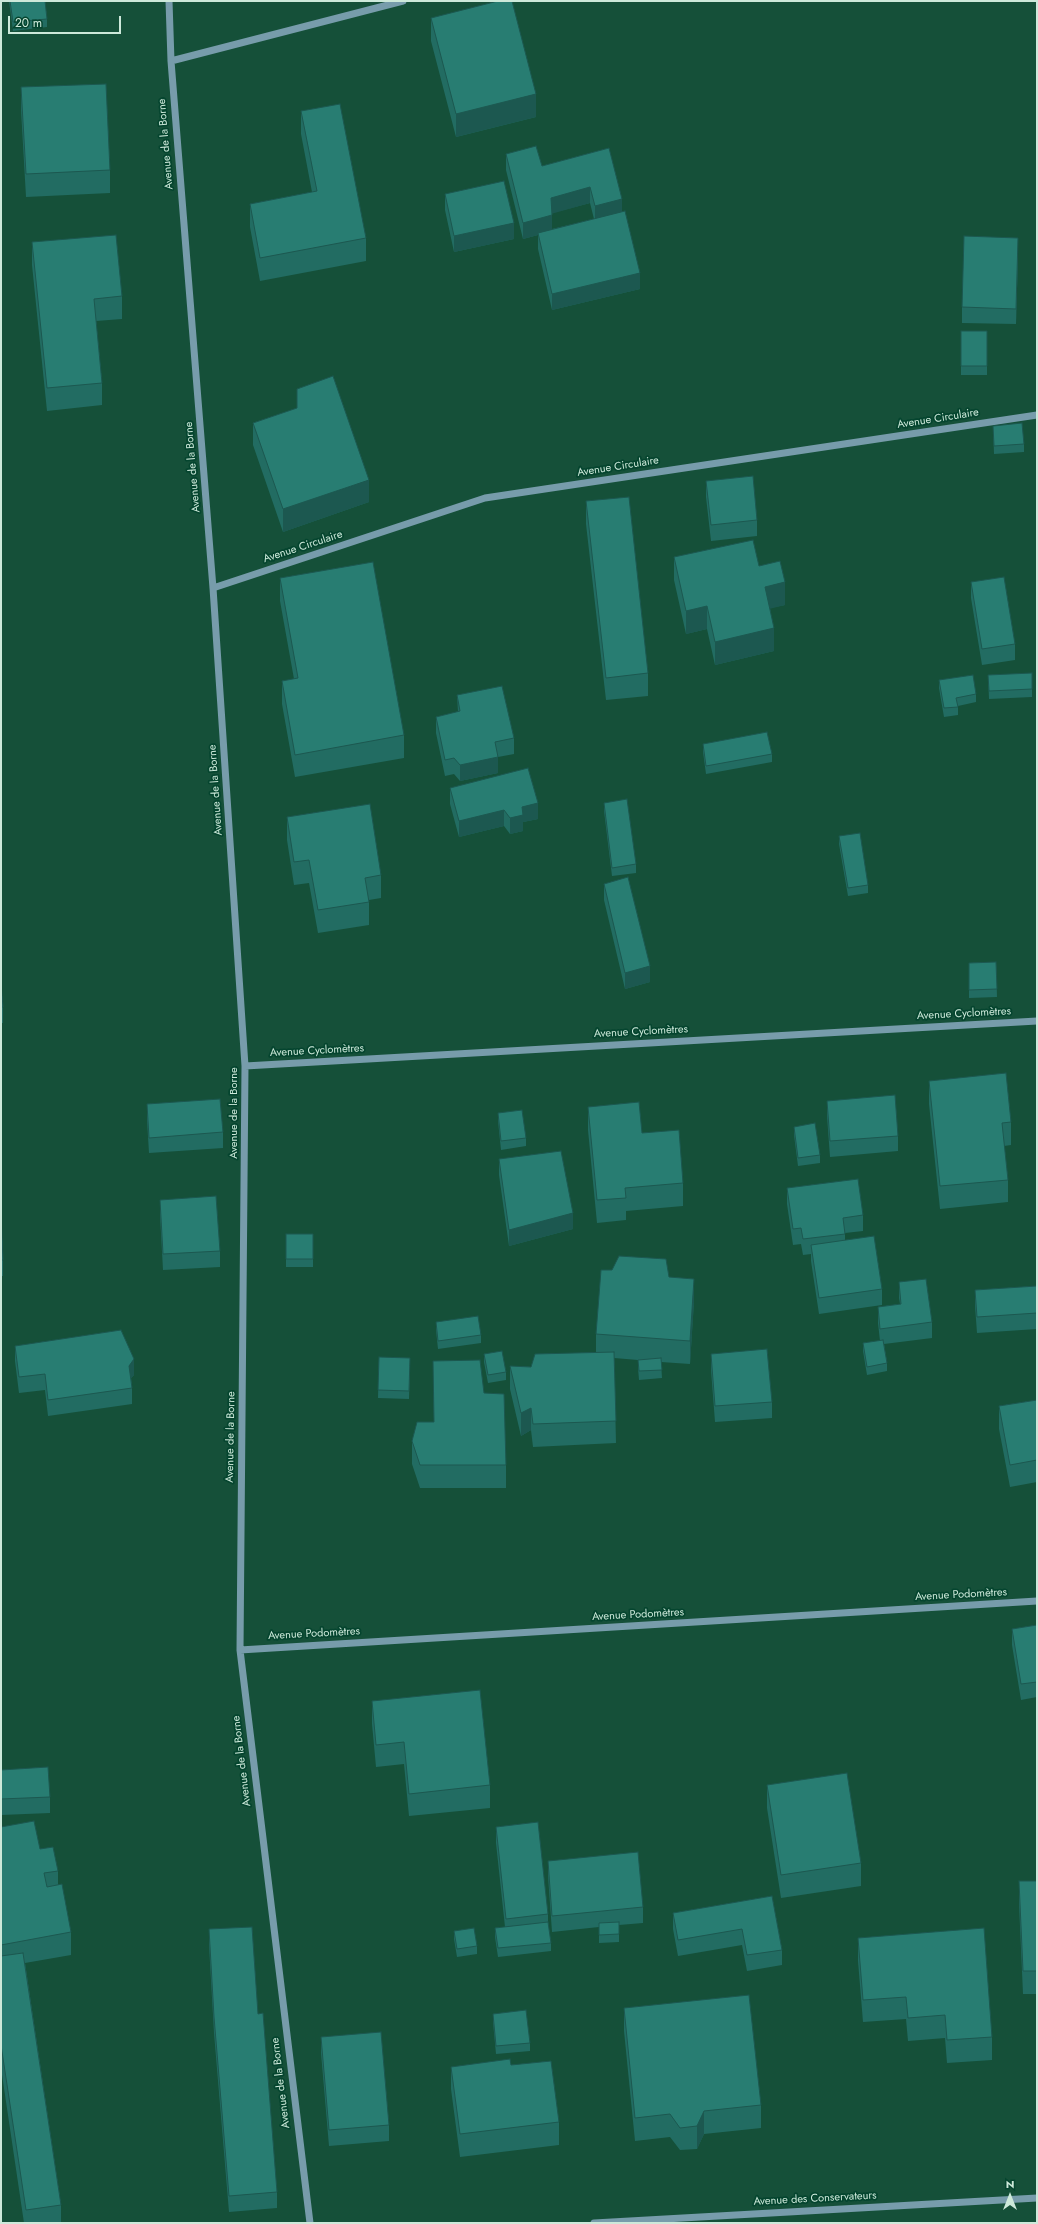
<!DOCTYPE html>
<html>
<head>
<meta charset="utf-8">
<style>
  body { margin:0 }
  #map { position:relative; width:1038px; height:2224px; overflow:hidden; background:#155039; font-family:Jost,sans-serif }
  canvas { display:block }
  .frame { position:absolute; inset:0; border:2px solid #cde9da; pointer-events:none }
  .north { position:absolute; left:990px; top:2176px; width:40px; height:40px; -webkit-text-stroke:3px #05452f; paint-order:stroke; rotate:0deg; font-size:11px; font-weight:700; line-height:16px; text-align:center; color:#cde9da }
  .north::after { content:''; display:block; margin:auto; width:14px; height:18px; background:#cde9da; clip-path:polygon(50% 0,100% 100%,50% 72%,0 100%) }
  .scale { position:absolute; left:8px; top:16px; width:113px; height:18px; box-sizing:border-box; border:2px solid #cde9da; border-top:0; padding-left:5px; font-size:12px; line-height:14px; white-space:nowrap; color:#cde9da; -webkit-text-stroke:3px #05452f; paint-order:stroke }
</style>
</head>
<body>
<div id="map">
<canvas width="1038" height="2224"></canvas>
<div class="frame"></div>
<div class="north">N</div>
<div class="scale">20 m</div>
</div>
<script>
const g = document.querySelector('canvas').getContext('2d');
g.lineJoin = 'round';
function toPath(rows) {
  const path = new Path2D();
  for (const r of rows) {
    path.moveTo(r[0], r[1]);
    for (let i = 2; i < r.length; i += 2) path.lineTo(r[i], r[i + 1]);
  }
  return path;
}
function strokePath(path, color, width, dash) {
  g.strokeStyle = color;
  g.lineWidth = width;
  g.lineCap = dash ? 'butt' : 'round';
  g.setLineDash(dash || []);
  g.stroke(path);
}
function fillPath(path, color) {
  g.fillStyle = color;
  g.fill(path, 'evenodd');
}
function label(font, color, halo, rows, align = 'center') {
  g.font = font + ' Jost,sans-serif';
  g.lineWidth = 3.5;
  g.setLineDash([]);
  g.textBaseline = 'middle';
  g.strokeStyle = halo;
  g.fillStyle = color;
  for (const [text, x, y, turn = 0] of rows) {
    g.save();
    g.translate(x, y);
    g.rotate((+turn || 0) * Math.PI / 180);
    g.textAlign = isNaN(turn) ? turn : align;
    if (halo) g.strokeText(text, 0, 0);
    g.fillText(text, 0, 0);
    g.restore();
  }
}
const minor = toPath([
  [169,1,171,61,213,588,245,1066,240,1650,310,2223],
  [171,61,403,1],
  [213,588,485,498,1037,415],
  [245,1066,1037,1021],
  [240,1650,1037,1601],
  [594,2223,1037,2198]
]);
const wall = toPath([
  [9,1,45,1,47,19,47,27,13,31],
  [431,18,536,117,456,137,431,41],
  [21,87,110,170,110,193,26,197,21,110],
  [301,111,366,238,366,261,260,281,250,227,250,204,312,192,301,134],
  [609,148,622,212,640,289,552,310,538,249,538,235,523,239,506,170,506,154,542,166],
  [590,203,594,219,552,229,552,213],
  [445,194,514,239,454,252,445,210],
  [32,242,122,296,122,319,96,321,102,383,102,405,47,411,32,265],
  [1018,254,1016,324,962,323,962,307],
  [961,331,987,331,987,375,961,375],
  [297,408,369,502,283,532,253,445,253,423],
  [993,426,1024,444,1024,452,994,454],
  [706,481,757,520,757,536,711,541,706,497],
  [586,501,648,673,648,696,606,700,586,524],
  [674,557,759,566,785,605,770,608,774,651,715,665,707,629,686,634,674,580],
  [280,578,404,735,404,758,295,777,282,704,282,681,294,679,280,601],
  [971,582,1015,644,1015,660,982,665,971,598],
  [988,675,1032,689,1032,697,989,699],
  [939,680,976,694,976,702,958,706,958,715,944,717,939,688],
  [457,695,514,738,514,754,498,757,498,773,460,781,454,774,445,776,436,733,436,717,458,712],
  [703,744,772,754,772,762,706,774,703,752],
  [450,788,538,819,523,822,523,831,510,834,504,826,459,837,450,804],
  [604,803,636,864,636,873,612,876,604,811],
  [287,817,381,875,381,898,369,900,369,925,318,933,309,883,294,885,287,840],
  [839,836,868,885,868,893,848,896,839,844],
  [604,884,650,982,625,989,604,900],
  [996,962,997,997,969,998,969,963],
  [1,984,3,1007,3,1023,1,1023],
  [929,1081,1011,1122,1011,1145,1004,1146,1008,1180,1008,1202,940,1209,929,1104],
  [827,1101,898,1136,898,1151,830,1157,827,1116],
  [147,1104,223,1132,223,1148,149,1153,147,1120],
  [588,1107,642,1133,683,1183,683,1206,626,1211,626,1220,597,1223,588,1130],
  [498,1113,526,1138,526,1146,501,1150,498,1121],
  [794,1127,820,1155,820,1163,798,1166,794,1135],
  [499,1159,573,1229,509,1246,499,1175],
  [787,1188,863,1215,863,1231,845,1233,845,1241,882,1289,882,1305,819,1314,811,1261,811,1254,803,1255,801,1244,793,1245,787,1204],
  [160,1200,220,1251,220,1267,163,1270,160,1215],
  [1,1215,3,1260,3,1276,1,1276],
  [286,1234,313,1234,313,1267,286,1267],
  [669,1277,694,1301,690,1364,661,1362,662,1378,639,1380,638,1368,638,1360,614,1358,616,1443,533,1447,531,1430,521,1436,510,1389,510,1366,531,1367,596,1353,596,1334],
  [899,1282,932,1322,932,1338,884,1344,887,1363,887,1371,867,1375,863,1351,863,1343,880,1341,878,1323,878,1307,900,1304,899,1298],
  [1037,1286,1037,1329,977,1333,975,1306,975,1290],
  [436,1322,481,1335,481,1343,438,1349,436,1330],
  [15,1346,134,1375,131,1378,132,1388,132,1404,48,1416,45,1390,19,1393,15,1361],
  [484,1354,506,1372,506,1380,488,1383,484,1362],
  [711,1354,772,1402,772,1418,715,1422,711,1370],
  [379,1357,410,1366,409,1399,378,1398],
  [433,1361,484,1393,506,1465,506,1488,420,1488,412,1464,412,1441,434,1422],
  [1037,1400,1037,1482,1010,1487,999,1429,999,1406],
  [1037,1625,1037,1697,1021,1700,1012,1645,1012,1629],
  [372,1701,490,1785,490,1808,409,1816,404,1764,376,1767,372,1724],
  [1,1770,50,1797,50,1813,1,1815],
  [767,1785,861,1863,861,1886,781,1898,767,1808],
  [1,1827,40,1849,58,1871,58,1885,71,1932,71,1955,25,1963,61,2205,61,2223,24,2223,1,2068],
  [496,1827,548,1914,548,1922,551,1943,551,1951,498,1957,495,1937,495,1928,505,1927,496,1843],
  [548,1861,643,1907,643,1923,619,1925,619,1942,599,1943,599,1927,552,1932,548,1876],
  [1019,1881,1037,1881,1037,1994,1023,1994,1019,1904],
  [772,1896,782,1950,782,1965,747,1971,742,1945,678,1956,673,1929,673,1913],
  [209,1929,258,2014,277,2192,277,2208,229,2212,214,2033,209,1945],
  [454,1931,477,1946,477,1954,457,1957,454,1939],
  [858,1938,992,2037,992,2060,947,2063,945,2038,908,2041,906,2019,863,2022,858,1961],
  [624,2008,761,2105,761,2128,704,2134,697,2149,680,2150,670,2137,635,2141,624,2031],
  [493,2014,530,2043,530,2051,496,2054,493,2022],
  [321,2037,389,2125,389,2141,329,2146,321,2053],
  [511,2065,559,2122,559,2145,460,2157,451,2089,451,2067]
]);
const shadedWall = toPath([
  [536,94,536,117,456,137,456,114],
  [590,187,590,203,551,214,551,198],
  [622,199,622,215,595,222,595,206],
  [552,215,552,231,538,233,538,235,523,239,523,223],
  [514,223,514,239,454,252,454,236],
  [1018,238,1018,254,1016,324,1016,309],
  [640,273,640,289,552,310,552,294],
  [369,480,369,502,283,532,283,509],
  [785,582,785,605,765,610,765,587],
  [707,606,707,629,686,634,686,611],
  [774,628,774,651,715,665,715,642],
  [498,757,498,773,460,781,460,765],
  [538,803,538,819,523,822,523,831,510,834,510,818,522,807],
  [504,810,504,826,459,837,459,821],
  [650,966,650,982,625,989,625,973],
  [573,1213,573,1229,509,1246,509,1230],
  [694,1279,694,1301,690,1364,690,1341],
  [134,1359,134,1375,129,1381,129,1366],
  [531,1408,531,1430,521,1436,521,1413],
  [704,2111,704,2134,697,2149,697,2126]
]);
const building = toPath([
  [10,1,45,1,47,19,13,22,10,1],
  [498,1,512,1,536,94,456,114,431,18,498,1],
  [106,84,110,170,26,174,21,87,106,84],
  [340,104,366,238,260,258,250,204,317,191,301,111,340,104],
  [536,146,542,166,609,148,622,199,595,206,590,187,551,198,552,215,523,223,506,154,536,146],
  [504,181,514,223,454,236,445,194,504,181],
  [625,211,640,273,552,294,538,233,625,211],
  [116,235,122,296,94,299,102,383,47,388,32,242,116,235],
  [964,236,1018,238,1016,309,962,307,964,236],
  [961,331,987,331,987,366,961,366,961,331],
  [333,376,369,480,283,509,253,423,297,408,297,389,333,376],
  [1022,423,1024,444,994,446,993,426,1022,423],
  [753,476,757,520,711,525,706,481,753,476],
  [629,497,648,673,606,678,586,501,629,497],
  [753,540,759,566,780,561,785,582,765,587,774,628,715,642,707,606,686,611,674,557,753,540],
  [373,562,404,735,295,755,282,681,298,678,280,578,373,562],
  [1004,577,1015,644,982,649,971,582,1004,577],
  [1032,673,1032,689,989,691,988,675,1032,673],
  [973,675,976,694,956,698,958,707,944,708,939,680,973,675],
  [502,686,514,738,495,742,498,757,460,765,454,758,445,760,436,717,460,711,457,695,502,686],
  [767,732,772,754,706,766,703,744,767,732],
  [528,768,538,803,522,807,523,815,510,818,504,810,459,821,450,788,528,768],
  [627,799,636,864,612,868,604,803,627,799],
  [370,804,381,875,365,878,369,902,318,910,309,860,294,862,287,817,370,804],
  [860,833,868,885,848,888,839,836,860,833],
  [628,877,650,966,625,973,604,884,628,877],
  [996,962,997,989,969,990,969,963,996,962],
  [1,984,3,1007,1,1007,1,984],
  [1006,1073,1011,1122,1002,1123,1008,1180,940,1186,929,1081,1006,1073],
  [895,1095,898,1136,830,1141,827,1101,895,1095],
  [220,1099,223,1132,149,1138,147,1104,220,1099],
  [639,1102,642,1133,679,1130,683,1183,625,1188,626,1198,597,1200,588,1107,639,1102],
  [522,1110,526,1138,501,1141,498,1113,522,1110],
  [815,1123,820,1155,798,1158,794,1127,815,1123],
  [561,1151,573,1213,509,1230,499,1159,561,1151],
  [858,1179,863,1215,843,1218,845,1234,803,1239,801,1228,793,1229,787,1188,858,1179],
  [216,1196,220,1251,163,1254,160,1200,216,1196],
  [1,1215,3,1260,1,1260,1,1215],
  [286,1234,313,1234,313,1259,286,1259,286,1234],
  [874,1236,882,1289,819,1298,811,1245,874,1236],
  [619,1256,666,1259,669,1277,694,1279,690,1341,596,1334,601,1270,612,1270,619,1256],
  [926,1279,932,1322,880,1329,878,1307,901,1304,899,1282,926,1279],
  [1037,1286,1037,1313,977,1317,975,1290,1037,1286],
  [478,1316,481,1335,438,1341,436,1322,478,1316],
  [121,1330,134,1359,129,1366,132,1388,48,1400,45,1374,19,1377,15,1346,121,1330],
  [883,1340,887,1363,867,1367,863,1343,883,1340],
  [767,1349,772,1402,715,1406,711,1354,767,1349],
  [502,1351,506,1372,488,1375,484,1354,502,1351],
  [614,1352,616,1421,533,1424,531,1408,521,1413,510,1366,531,1367,535,1354,614,1352],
  [379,1357,410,1358,409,1391,378,1390,379,1357],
  [661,1358,662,1370,639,1371,638,1360,661,1358],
  [480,1360,484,1393,504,1394,506,1465,420,1465,412,1441,417,1422,434,1422,433,1361,480,1360],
  [1037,1400,1037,1460,1010,1465,999,1406,1037,1400],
  [1037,1625,1037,1682,1021,1684,1012,1629,1037,1625],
  [480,1690,490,1785,409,1794,404,1742,376,1745,372,1701,480,1690],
  [48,1767,50,1797,1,1799,1,1770,48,1767],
  [847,1773,861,1863,781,1875,767,1785,847,1773],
  [34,1821,40,1849,53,1847,58,1871,44,1873,47,1887,62,1884,71,1932,1,1945,1,1827,34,1821],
  [538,1822,548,1914,506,1919,496,1827,538,1822],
  [638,1852,643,1907,552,1916,548,1861,638,1852],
  [1019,1881,1037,1881,1037,1971,1023,1971,1019,1881],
  [772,1896,782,1950,747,1955,742,1929,678,1940,673,1913,772,1896],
  [548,1922,551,1943,498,1948,495,1928,548,1922],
  [619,1922,619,1934,599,1935,599,1923,619,1922],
  [252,1927,258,2014,263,2013,277,2192,229,2196,214,2017,209,1929,252,1927],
  [474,1928,477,1946,457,1949,454,1931,474,1928],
  [984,1928,992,2037,947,2040,945,2015,908,2018,906,1997,863,2000,858,1938,984,1928],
  [23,1953,61,2205,26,2210,1,2045,1,1956,23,1953],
  [749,1995,761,2105,704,2111,697,2126,680,2128,670,2114,635,2118,624,2008,749,1995],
  [526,2010,530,2043,496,2046,493,2014,526,2010],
  [381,2032,389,2125,329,2130,321,2037,381,2032],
  [510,2059,511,2065,551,2061,559,2122,460,2134,451,2067,510,2059]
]);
const streetNames = [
  ["Avenue de la Borne",166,144,-95],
  ["Avenue Circulaire",938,419,-9],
  ["Avenue de la Borne",193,467,-95],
  ["Avenue Circulaire",618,467,-9],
  ["Avenue Circulaire",303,547,-18],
  ["Avenue de la Borne",216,790,-94],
  ["Avenue Cyclomètres",964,1014,-3],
  ["Avenue Cyclomètres",641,1032,-3],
  ["Avenue Cyclomètres",317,1051,-3],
  ["Avenue de la Borne",234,1113,-90],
  ["Avenue de la Borne",231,1437,-89],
  ["Avenue Podomètres",961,1595,-3],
  ["Avenue Podomètres",638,1615,-3],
  ["Avenue Podomètres",314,1634,-3],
  ["Avenue de la Borne",242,1761,-97],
  ["Avenue de la Borne",281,2083,-97],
  ["Avenue des Conservateurs",815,2199,-3]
];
strokePath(minor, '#779cab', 7);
fillPath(wall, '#226c62');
fillPath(shadedWall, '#1c5850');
fillPath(building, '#287d72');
strokePath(building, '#1c5850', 1);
label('11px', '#cde9da', '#05452f', streetNames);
</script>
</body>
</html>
